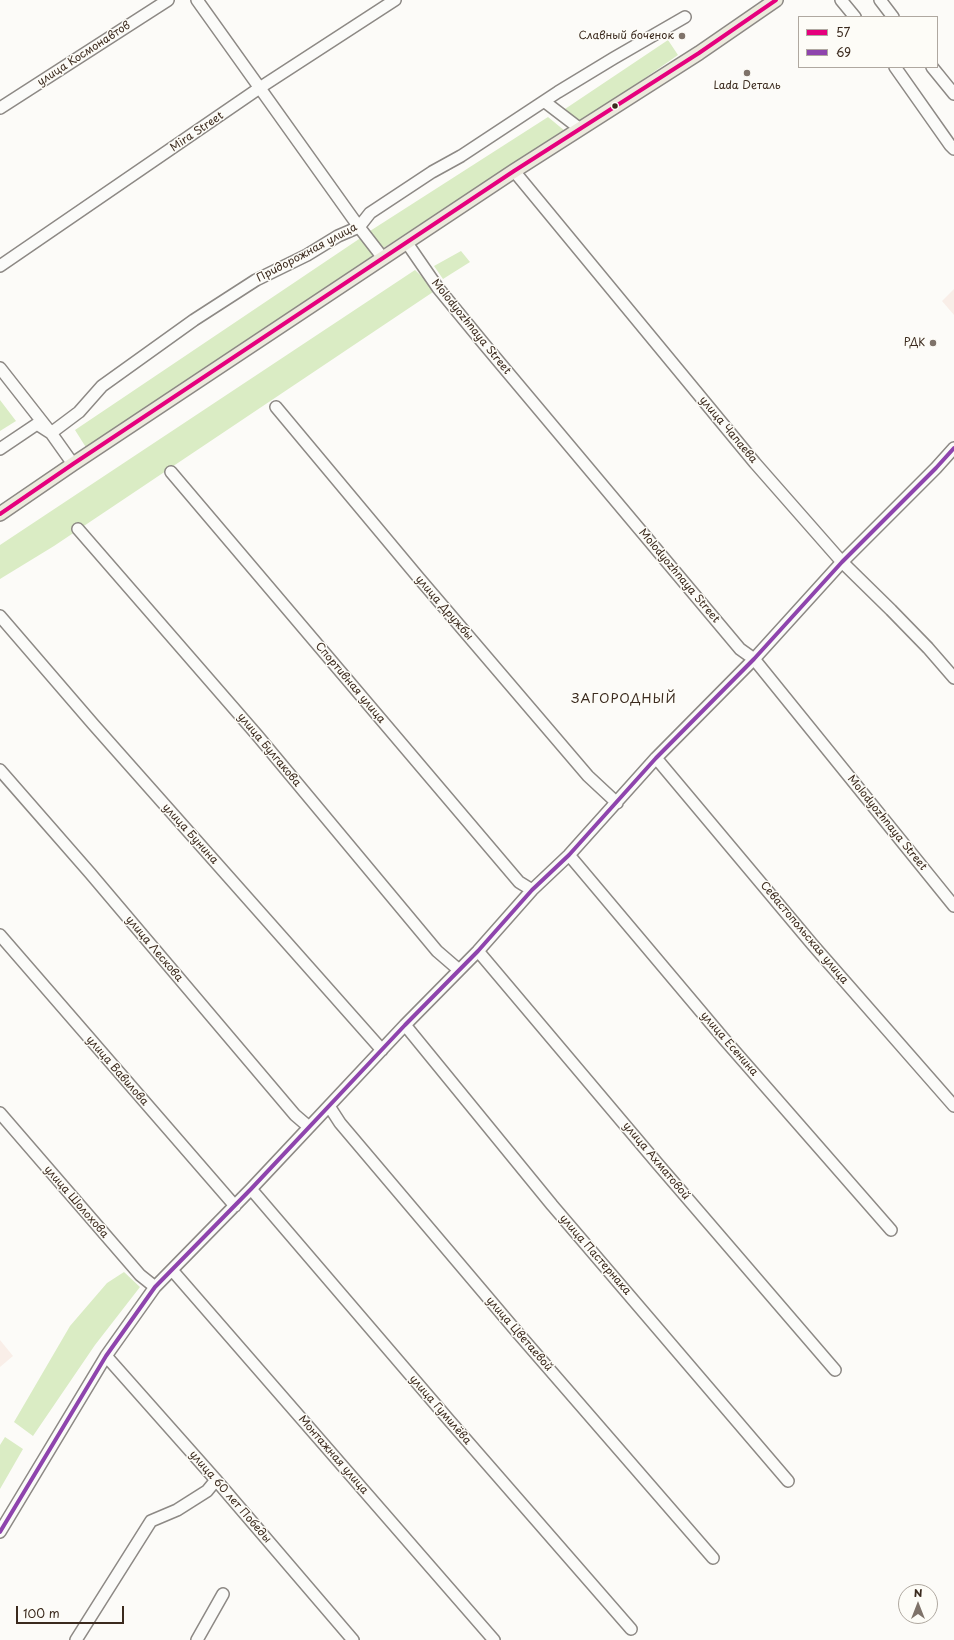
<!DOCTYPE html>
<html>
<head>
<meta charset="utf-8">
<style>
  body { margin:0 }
  #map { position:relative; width:954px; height:1640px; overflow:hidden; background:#fcfbf8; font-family:"Playpen Sans",sans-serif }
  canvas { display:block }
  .legend { position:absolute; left:798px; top:16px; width:140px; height:52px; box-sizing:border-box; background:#fdfcf7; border:1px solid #afa8a0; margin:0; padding:5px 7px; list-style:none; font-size:12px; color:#3b2a1e }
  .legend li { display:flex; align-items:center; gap:8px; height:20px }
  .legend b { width:20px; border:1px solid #afa8a0 }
  .north { position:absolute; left:898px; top:1584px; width:40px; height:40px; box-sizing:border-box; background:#fdfcf7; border:1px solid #afa8a0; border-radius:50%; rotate:0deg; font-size:11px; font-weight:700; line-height:16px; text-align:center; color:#3b2a1e }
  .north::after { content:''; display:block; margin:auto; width:14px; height:18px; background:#7f736a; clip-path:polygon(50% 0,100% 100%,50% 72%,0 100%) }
  .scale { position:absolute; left:16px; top:1606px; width:108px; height:18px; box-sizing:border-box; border:2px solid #3b2a1e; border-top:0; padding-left:5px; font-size:12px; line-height:14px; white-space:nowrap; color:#3b2a1e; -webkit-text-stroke:3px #fdfcf7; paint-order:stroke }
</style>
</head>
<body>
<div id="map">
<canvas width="954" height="1640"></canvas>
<ul class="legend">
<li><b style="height:5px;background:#e5007d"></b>57</li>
<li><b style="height:5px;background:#8e44ad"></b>69</li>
</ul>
<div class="north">N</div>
<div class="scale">100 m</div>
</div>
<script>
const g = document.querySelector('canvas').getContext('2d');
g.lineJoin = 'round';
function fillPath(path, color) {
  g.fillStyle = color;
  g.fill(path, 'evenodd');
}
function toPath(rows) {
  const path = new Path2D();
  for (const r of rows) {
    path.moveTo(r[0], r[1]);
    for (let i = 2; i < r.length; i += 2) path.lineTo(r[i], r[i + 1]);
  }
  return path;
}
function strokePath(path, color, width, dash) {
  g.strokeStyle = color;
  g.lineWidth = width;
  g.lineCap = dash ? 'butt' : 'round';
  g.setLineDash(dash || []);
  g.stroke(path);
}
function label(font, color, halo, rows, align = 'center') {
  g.font = font + ' "Playpen Sans",sans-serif';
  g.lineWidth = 3;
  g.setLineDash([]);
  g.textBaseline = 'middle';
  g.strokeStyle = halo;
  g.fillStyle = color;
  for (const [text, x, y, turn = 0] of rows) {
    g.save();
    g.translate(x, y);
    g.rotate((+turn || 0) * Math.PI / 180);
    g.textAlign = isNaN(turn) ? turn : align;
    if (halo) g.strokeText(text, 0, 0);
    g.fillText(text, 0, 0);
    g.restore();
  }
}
const built = toPath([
  [954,289,954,315,942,301],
  [0,1340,13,1356,0,1367]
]);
const green = toPath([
  [668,40,678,55,579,124,565,109],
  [548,117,565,131,382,249,370,231],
  [362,237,375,256,87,449,75,430],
  [461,251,470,262,443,279,434,266],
  [415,270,436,290,54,546,0,579,0,545],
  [0,400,16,421,0,431],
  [124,1272,140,1287,95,1345,33,1436,14,1422,70,1326,107,1283],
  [5,1437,23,1449,0,1489,0,1445]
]);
const minor = toPath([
  [197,0,359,227,383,258],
  [841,0,855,17],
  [880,0,893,17],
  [895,67,950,145,954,149],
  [932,67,954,94],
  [545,102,579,128],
  [0,108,168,0],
  [514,171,755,463,842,562,891,610,928,648,954,678],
  [407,243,438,288,484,344,740,649,754,659,954,906],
  [0,266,261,87,395,0],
  [0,368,51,433,73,464],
  [276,407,418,577,588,776,617,803],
  [0,449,37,424,51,433,79,412,102,386,194,320,256,280,307,255,338,236,359,227,370,213,432,172,461,156,558,92,614,58,685,17],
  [171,472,519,882,532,890],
  [78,529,257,735,437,951,459,970],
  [0,616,93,724,382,1050],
  [656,758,812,944,954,1106],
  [0,770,90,873,295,1115,309,1127],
  [569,855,724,1039,891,1230],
  [0,935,235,1206],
  [478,951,657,1163,835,1370],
  [405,1025,552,1205,788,1481],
  [329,1106,340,1123,517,1332,713,1558],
  [0,1113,140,1275,155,1287],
  [251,1189,448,1419,631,1629],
  [172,1270,494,1640],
  [106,1356,216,1480,353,1640],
  [0,1532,106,1356,155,1287,251,1189,405,1025,478,951,532,890,569,855,656,758,754,659,842,562,936,468,954,448],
  [76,1640,151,1521,177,1510,207,1491,216,1480],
  [197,1640,223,1594]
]);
const major = toPath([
  [0,514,73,464,514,171,699,53,776,0]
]);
const bus1 = toPath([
  [0,514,73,464,514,171,699,53,776,0]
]);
const bus2 = toPath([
  [0,1532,106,1356,155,1287,251,1189,405,1025,478,951,532,890,569,855,656,758,754,659,842,562,936,468,954,448]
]);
const markers = [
  [682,36,4,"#7f736a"],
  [747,73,4,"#7f736a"],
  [615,106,3.5,"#3b2a1e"],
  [933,343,4,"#7f736a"]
];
const poiNames = [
  ["Славный боченок",674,36],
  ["Lada Dеталь",747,86,"center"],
  ["РДК",925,343]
];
const streetNames = [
  ["улица Космонавтов",84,54,-33],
  ["Mira Street",197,132,-34],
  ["Придорожная улица",307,253,-28],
  ["Molodyozhnaya Street",471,327,51],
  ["улица Чапаева",728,430,50],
  ["Molodyozhnaya Street",679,576,50],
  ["улица Дружбы",444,608,49],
  ["Спортивная улица",350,683,50],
  ["улица Булгакова",269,750,50],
  ["Molodyozhnaya Street",887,823,51],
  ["улица Бунина",190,834,48],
  ["Севастопольская улица",804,933,50],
  ["улица Лескова",154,949,50],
  ["улица Есенина",729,1044,49],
  ["улица Вавилова",117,1071,49],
  ["улица Ахматовой",656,1161,50],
  ["улица Шолохова",76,1202,49],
  ["улица Пастернака",595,1255,49],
  ["улица Цветаевой",519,1334,49],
  ["улица Гумилёва",440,1410,49],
  ["Монтажная улица",333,1455,49],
  ["улица 60 лет Победы",230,1497,49]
];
const quarterNames = [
  ["ЗАГОРОДНЫЙ",624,699]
];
fillPath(built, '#f9eee8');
fillPath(green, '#daecc4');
strokePath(minor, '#8d8985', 14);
strokePath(major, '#8d8985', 16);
strokePath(minor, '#fbfbf9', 11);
strokePath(major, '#eceadd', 13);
strokePath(bus1, '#e5007d', 4);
strokePath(bus2, '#8e44ad', 4);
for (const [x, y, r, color] of markers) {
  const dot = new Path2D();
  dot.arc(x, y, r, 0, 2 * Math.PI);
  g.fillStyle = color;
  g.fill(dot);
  strokePath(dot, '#fdfcf7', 1.5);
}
label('11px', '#3b2a1e', '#fdfcf7', poiNames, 'right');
label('11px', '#3b2a1e', '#fdfcf7', streetNames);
g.letterSpacing = '1px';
label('13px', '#3b2a1e', '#fdfcf7', quarterNames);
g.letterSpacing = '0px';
</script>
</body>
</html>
